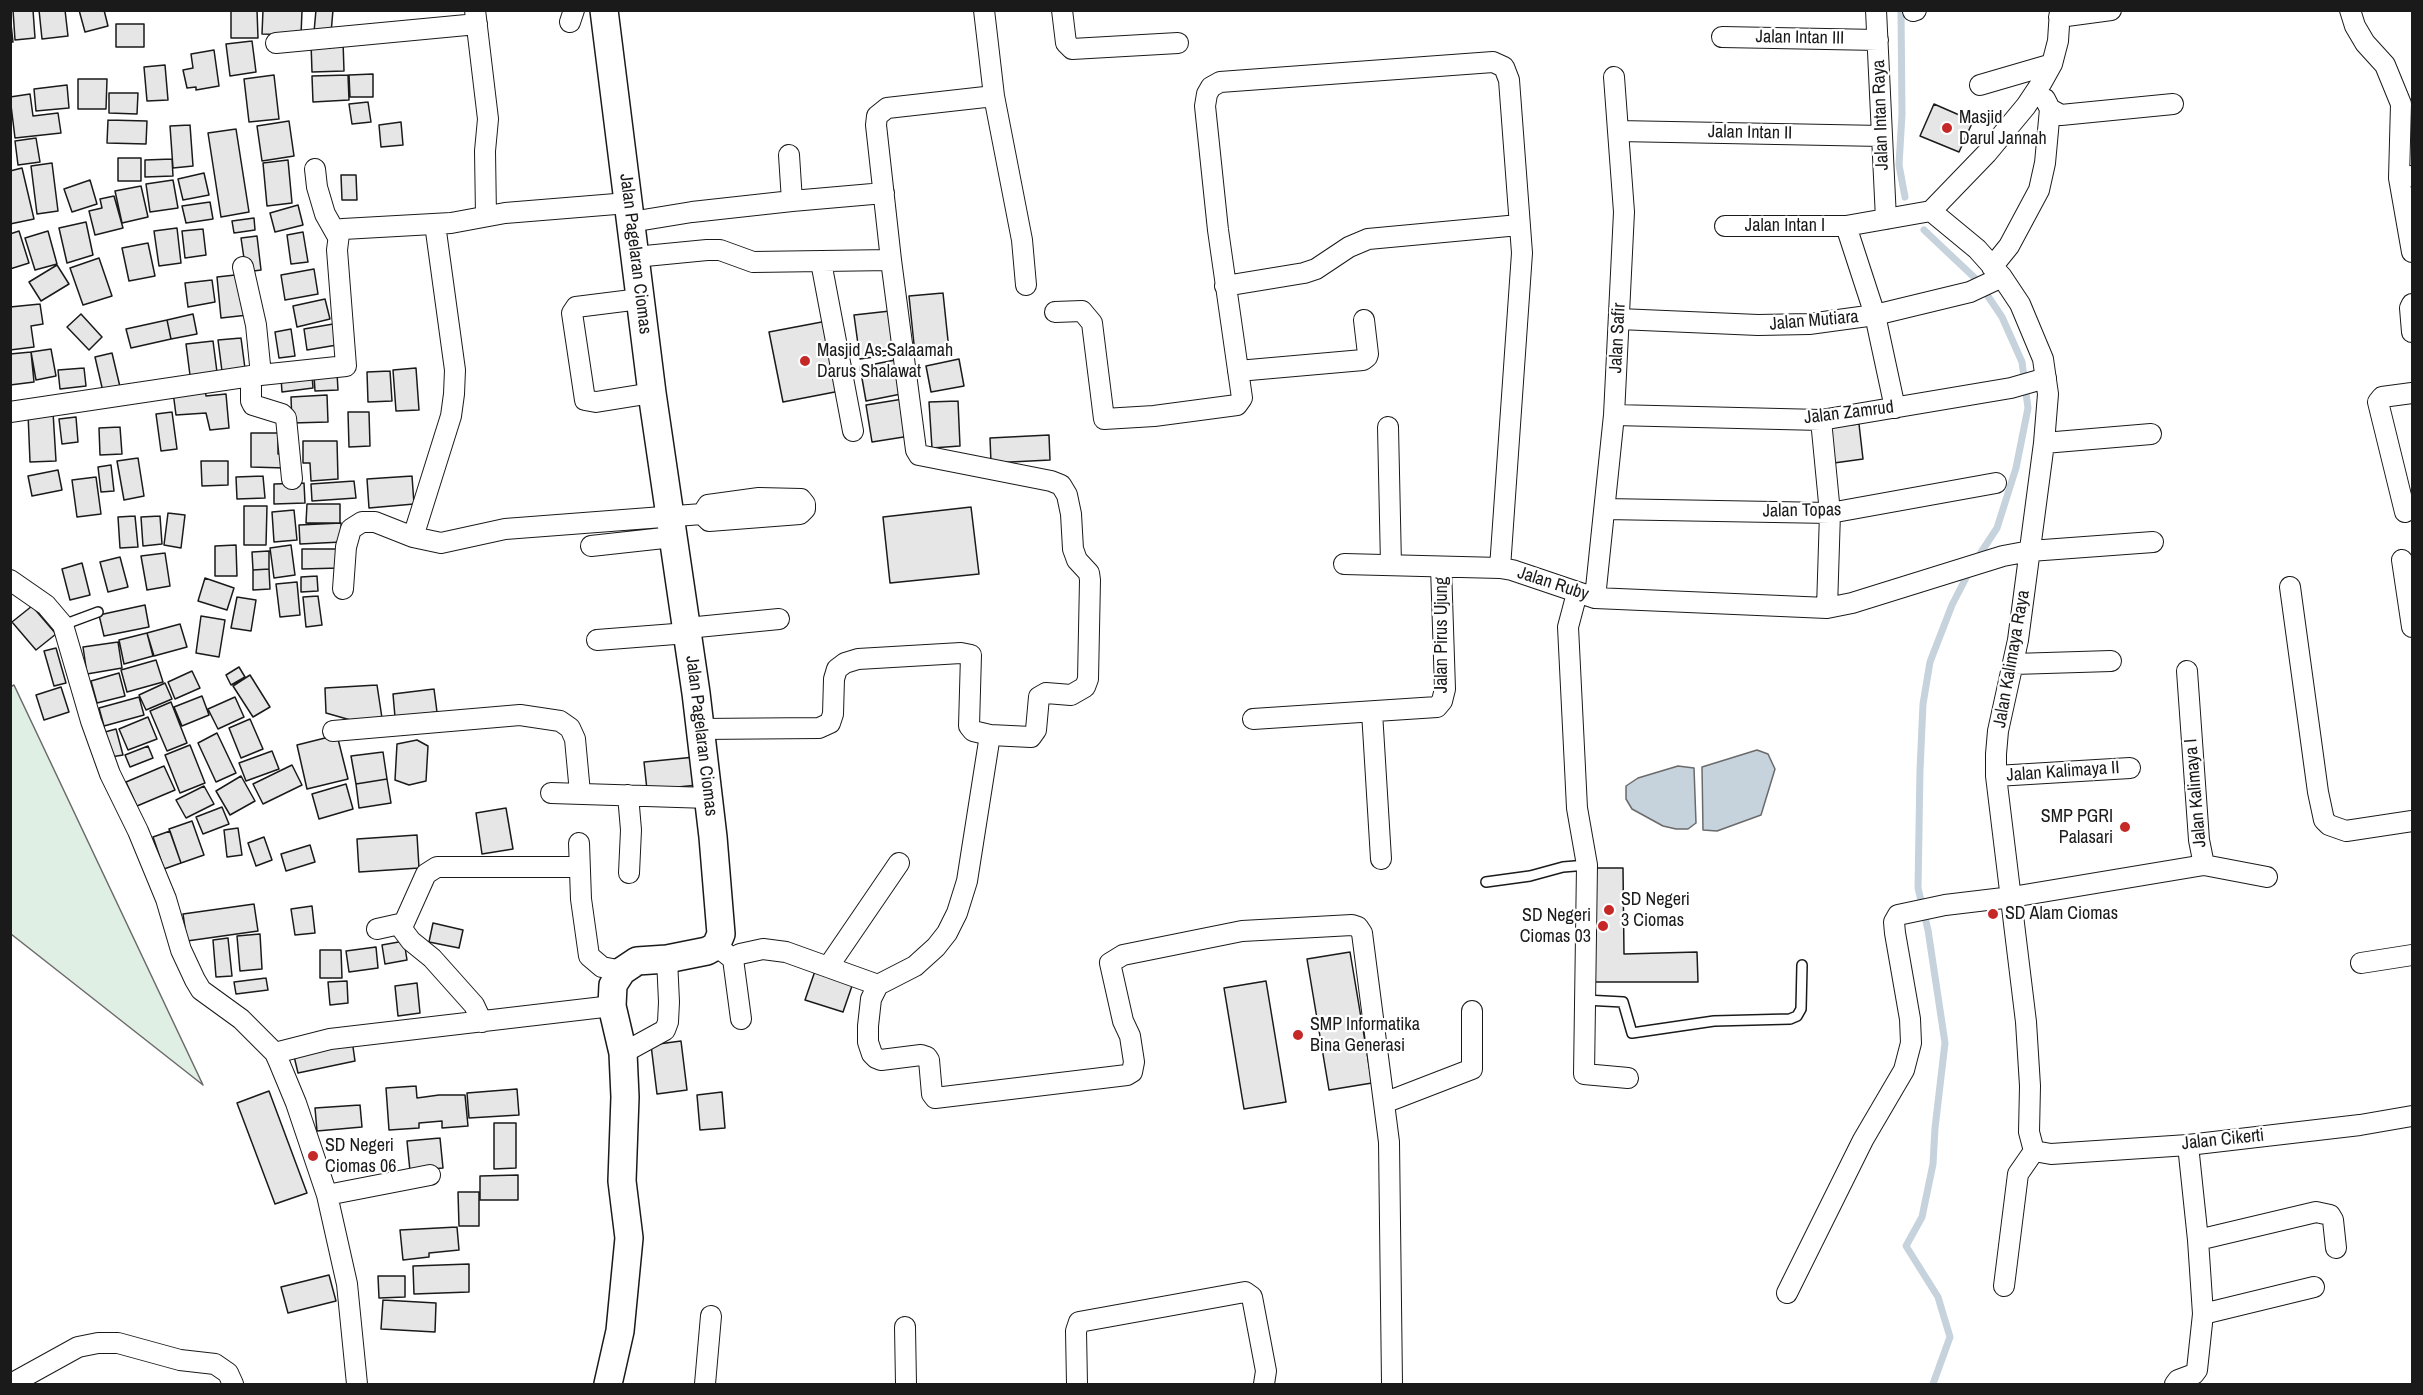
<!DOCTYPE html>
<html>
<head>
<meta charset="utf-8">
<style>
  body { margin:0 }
  #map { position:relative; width:2423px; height:1395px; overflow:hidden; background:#fff; font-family:"Archivo Narrow",sans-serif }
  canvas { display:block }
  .frame { position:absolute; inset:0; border:12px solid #1a1a1a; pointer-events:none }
</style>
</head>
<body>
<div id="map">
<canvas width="2423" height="1395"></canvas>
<div class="frame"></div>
</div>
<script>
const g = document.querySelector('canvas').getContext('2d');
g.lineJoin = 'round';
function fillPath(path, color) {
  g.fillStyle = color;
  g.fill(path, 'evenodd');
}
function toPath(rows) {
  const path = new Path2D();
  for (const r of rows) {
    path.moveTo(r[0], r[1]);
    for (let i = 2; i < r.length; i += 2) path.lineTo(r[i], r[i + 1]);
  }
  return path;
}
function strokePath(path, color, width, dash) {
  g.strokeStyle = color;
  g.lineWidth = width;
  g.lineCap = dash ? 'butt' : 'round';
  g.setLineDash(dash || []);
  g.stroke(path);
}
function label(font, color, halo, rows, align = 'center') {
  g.font = font + ' "Archivo Narrow",sans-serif';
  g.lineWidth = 4.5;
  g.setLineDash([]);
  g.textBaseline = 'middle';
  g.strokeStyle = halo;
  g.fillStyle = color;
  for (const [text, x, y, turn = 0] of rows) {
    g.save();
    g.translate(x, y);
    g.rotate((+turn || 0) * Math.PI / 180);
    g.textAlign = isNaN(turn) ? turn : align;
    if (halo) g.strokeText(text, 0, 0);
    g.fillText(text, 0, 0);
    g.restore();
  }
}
const green = toPath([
  [14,685,203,1085,11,934,10,687,14,685]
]);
const water = toPath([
  [1757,750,1768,754,1775,769,1761,815,1717,831,1703,830,1702,767,1757,750],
  [1678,766,1694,768,1696,823,1688,829,1676,829,1663,826,1632,809,1626,799,1626,786,1638,778,1678,766]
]);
const stream = toPath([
  [1901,10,1902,114,1899,165,1905,197],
  [1924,230,1977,280,2002,317,2022,362,2028,408,2016,468,1997,528,1976,560],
  [1933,1384,1950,1337,1938,1297,1906,1246,1922,1217,1933,1164,1935,1128,1945,1043,1928,930,1918,888,1920,770,1923,704,1930,662,1952,605,1969,572]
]);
const building = toPath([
  [13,10,33,10,35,38,15,40,13,10],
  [39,10,65,10,68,36,42,39,39,10],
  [79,10,104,10,108,26,85,32,79,10],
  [231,10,257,10,258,38,231,38,231,10],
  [263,10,302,11,301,35,262,34,263,10],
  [316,10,333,10,331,33,314,32,316,10],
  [10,15,13,42,10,42,10,15],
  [116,24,144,24,144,47,116,47,116,24],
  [252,41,256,72,230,76,226,44,252,41],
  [343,41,344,71,312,72,311,43,343,41],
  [214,50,219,86,196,90,196,87,187,88,183,70,193,68,191,54,214,50],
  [165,65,168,100,147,101,144,67,165,65],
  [373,74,373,97,350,97,349,75,373,74],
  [274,75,279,119,249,122,244,79,274,75],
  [348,75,349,100,313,102,312,76,348,75],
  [78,79,107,79,106,109,78,109,78,79],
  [67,85,69,108,36,111,34,89,67,85],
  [109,93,138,93,137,114,109,113,109,93],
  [30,94,33,116,58,113,61,133,15,138,10,97,30,94],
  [368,102,371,122,352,124,349,104,368,102],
  [1934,104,1973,121,1959,152,1920,136,1934,104],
  [108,120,147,121,146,144,107,143,108,120],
  [289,121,294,156,262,161,257,126,289,121],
  [401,122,403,145,381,147,379,125,401,122],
  [190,125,193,166,173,168,170,126,190,125],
  [236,129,249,212,221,217,208,133,236,129],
  [36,138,40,162,18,165,15,141,36,138],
  [118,158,141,158,141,181,118,181,118,158],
  [172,159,173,176,145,177,145,160,172,159],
  [288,160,292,203,267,206,263,163,288,160],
  [52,163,58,211,37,214,31,166,52,163],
  [22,168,34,219,10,224,10,171,22,168],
  [204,173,209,195,183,200,178,179,204,173],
  [341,175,356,175,357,200,342,200,341,175],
  [90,180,97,204,72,212,64,189,90,180],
  [173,180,178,208,150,212,146,184,173,180],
  [141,186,148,217,122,223,115,191,141,186],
  [114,196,123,228,95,235,89,211,102,208,100,199,114,196],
  [210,202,213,219,186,223,182,206,210,202],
  [298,205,303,225,275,232,270,213,298,205],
  [254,218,255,230,234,233,232,221,254,218],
  [86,222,93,255,67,263,59,228,86,222],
  [177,228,181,263,159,266,154,231,177,228],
  [203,229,206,255,185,258,182,231,203,229],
  [19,231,29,263,10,269,10,234,19,231],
  [48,231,57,264,35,270,25,238,48,231],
  [303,232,308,262,291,264,287,235,303,232],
  [257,236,261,270,246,272,241,238,257,236],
  [148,243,155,276,129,281,122,248,148,243],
  [99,258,112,296,83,305,70,268,99,258],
  [57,265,69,284,41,301,29,282,57,265],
  [314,269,318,294,285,300,281,275,314,269],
  [244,274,248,315,221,318,217,277,244,274],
  [212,280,215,302,188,307,185,283,212,280],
  [943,293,949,350,915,354,909,296,943,293],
  [325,299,330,319,297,327,293,306,325,299],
  [40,304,43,324,31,326,34,347,10,350,10,307,40,304],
  [890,311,896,354,860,359,854,315,890,311],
  [81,314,102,337,89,350,67,327,81,314],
  [193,314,197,334,171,339,167,320,193,314],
  [167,320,171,339,131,348,126,329,167,320],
  [827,321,840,391,783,402,769,332,827,321],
  [333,324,337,345,307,350,304,329,333,324],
  [291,329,295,356,279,358,275,332,291,329],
  [241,338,246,376,223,379,218,340,241,338],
  [213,341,218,380,191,383,186,344,213,341],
  [51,349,56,376,36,380,31,352,51,349],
  [31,352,34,382,10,385,10,354,31,352],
  [112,353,121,391,104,396,95,357,112,353],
  [959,359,964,386,931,392,926,366,959,359],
  [895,360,901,394,866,401,860,367,895,360],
  [84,368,86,386,60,389,58,370,84,368],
  [416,368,419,410,396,411,393,370,416,368],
  [390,371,392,401,368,402,367,372,390,371],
  [337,373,338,390,315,391,314,375,337,373],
  [312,375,313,388,282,392,281,378,312,375],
  [205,389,206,396,226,394,229,428,210,430,206,413,176,415,173,392,205,389],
  [327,395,328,422,292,423,291,397,327,395],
  [903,399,910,436,872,442,866,405,903,399],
  [958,401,960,446,932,448,929,402,958,401],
  [53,412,56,461,30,462,28,413,53,412],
  [172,412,177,449,161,451,156,414,172,412],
  [348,412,369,412,370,446,349,447,348,412],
  [76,417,78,442,62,444,59,419,76,417],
  [1859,424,1863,459,1834,463,1830,427,1859,424],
  [120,427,122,454,100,455,99,428,120,427],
  [251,433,278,433,278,454,285,454,285,468,251,467,251,433],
  [1049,435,1050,460,991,463,990,438,1049,435],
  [303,441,337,441,338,479,311,481,310,463,303,463,303,441],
  [138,458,144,496,124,500,117,461,138,458],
  [201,461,228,461,228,485,202,486,201,461],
  [111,465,114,491,101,492,98,467,111,465],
  [58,470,62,490,32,496,28,476,58,470],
  [263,476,265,498,237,499,236,477,263,476],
  [412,476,414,504,369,508,367,479,412,476],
  [96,477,101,514,77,517,72,480,96,477],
  [354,481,356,498,312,501,311,484,354,481],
  [304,483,305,503,274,504,274,484,304,483],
  [307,504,340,504,340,523,306,523,307,504],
  [244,506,267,506,266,545,244,545,244,506],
  [971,507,979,574,890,583,883,517,971,507],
  [294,510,297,540,274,542,272,512,294,510],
  [168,513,185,515,181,548,164,545,168,513],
  [135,516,138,547,120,548,118,517,135,516],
  [160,516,162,544,143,546,141,517,160,516],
  [341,523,342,542,300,544,299,525,341,523],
  [236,545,237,576,215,576,215,546,236,545],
  [291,545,295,575,274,578,270,548,291,545],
  [302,549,340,549,340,568,302,569,302,549],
  [269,551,269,569,253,570,252,552,269,551],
  [165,553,170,586,147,590,141,556,165,553],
  [120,557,128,587,108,592,100,562,120,557],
  [82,563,90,595,70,600,62,569,82,563],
  [269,569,270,589,253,590,253,570,269,569],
  [317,576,318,591,301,592,301,577,317,576],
  [205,578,234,588,227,610,198,601,205,578],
  [297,582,300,615,280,617,276,584,297,582],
  [318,596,322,625,306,627,303,597,318,596],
  [237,597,256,600,251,631,231,628,237,597],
  [145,605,149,627,104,636,99,615,145,605],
  [32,606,56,634,36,650,12,622,32,606],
  [201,616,225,620,219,657,196,653,201,616],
  [180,624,187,647,154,656,147,633,180,624],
  [147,633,153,656,124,664,119,640,147,633],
  [118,642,122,668,87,674,83,647,118,642],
  [56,648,66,683,54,686,44,651,56,648],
  [156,660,163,682,127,692,121,670,156,660],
  [239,667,245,677,231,685,226,675,239,667],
  [192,671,200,688,175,699,168,682,192,671],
  [119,673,125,696,97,703,91,681,119,673],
  [250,675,270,707,253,717,233,686,250,675],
  [165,683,172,699,146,710,139,695,165,683],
  [377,685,382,718,354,721,326,713,325,688,377,685],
  [61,687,69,712,44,720,36,695,61,687],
  [434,689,437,712,395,717,393,694,434,689],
  [202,696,209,715,182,726,174,707,202,696],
  [139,697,144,715,104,726,99,708,139,697],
  [235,697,244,717,218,729,208,709,235,697],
  [171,702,187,743,167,751,150,711,171,702],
  [148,717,157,739,128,750,119,729,148,717],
  [250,719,263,749,241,758,229,728,250,719],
  [116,729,123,755,111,757,105,732,116,729],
  [217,733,236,773,216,782,198,743,217,733],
  [337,735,348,779,307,789,297,745,337,735],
  [417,740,428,746,426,781,409,785,395,780,397,744,417,740],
  [190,745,205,783,180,793,165,755,190,745],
  [148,746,153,758,130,767,125,755,148,746],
  [272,751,279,769,246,781,239,763,272,751],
  [383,752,387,779,356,784,351,756,383,752],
  [695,757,698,785,647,790,644,762,695,757],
  [292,765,302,785,263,804,253,784,292,765],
  [164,766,175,790,137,806,126,782,164,766],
  [241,776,255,801,230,815,216,791,241,776],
  [387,779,391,803,359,808,356,784,387,779],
  [346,784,353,809,319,819,312,794,346,784],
  [204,786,214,804,186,818,176,800,204,786],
  [222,807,229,824,203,834,196,817,222,807],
  [506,808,513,849,482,854,476,813,506,808],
  [192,821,204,855,181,863,169,829,192,821],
  [238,828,242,855,227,857,224,830,238,828],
  [170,831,181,863,164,869,153,837,170,831],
  [417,835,419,868,359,872,357,839,417,835],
  [264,837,272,860,256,866,248,843,264,837],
  [310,845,315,862,286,871,281,854,310,845],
  [1593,868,1623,868,1624,954,1697,952,1698,982,1595,982,1593,868],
  [254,904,258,931,187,941,183,914,254,904],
  [312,906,315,933,295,935,291,909,312,906],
  [433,923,463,930,459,948,429,942,433,923],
  [260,934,262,969,240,971,237,936,260,934],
  [228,938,232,976,216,977,213,940,228,938],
  [404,941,407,960,385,964,382,945,404,941],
  [376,947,378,968,349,972,346,951,376,947],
  [320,950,341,950,342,978,320,978,320,950],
  [1350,952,1372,1083,1329,1090,1307,959,1350,952],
  [815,971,853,983,843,1012,805,1000,815,971],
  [266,978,268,990,236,994,234,982,266,978],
  [347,981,348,1003,330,1005,328,982,347,981],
  [1266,981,1286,1102,1244,1109,1224,988,1266,981],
  [417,983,420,1013,398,1016,395,986,417,983],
  [352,1040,355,1061,298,1073,293,1052,352,1040],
  [681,1041,687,1090,657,1094,651,1045,681,1041],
  [416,1086,417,1098,439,1095,465,1095,468,1126,442,1128,442,1121,419,1123,419,1128,389,1130,386,1088,416,1086],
  [517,1089,519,1115,469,1118,467,1093,517,1089],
  [269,1091,307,1193,275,1204,237,1103,269,1091],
  [722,1092,725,1128,700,1130,697,1095,722,1092],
  [360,1105,362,1127,317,1131,315,1108,360,1105],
  [494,1123,516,1123,516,1168,494,1169,494,1123],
  [440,1138,443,1168,410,1171,407,1141,440,1138],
  [518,1175,518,1200,480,1200,480,1176,518,1175],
  [458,1192,479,1192,479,1226,459,1226,458,1192],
  [457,1227,459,1250,429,1253,429,1257,403,1260,400,1230,457,1227],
  [469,1264,469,1292,414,1294,413,1266,469,1264],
  [329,1275,336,1301,288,1313,281,1287,329,1275],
  [378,1276,405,1276,405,1297,379,1298,378,1276],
  [383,1300,436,1303,435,1332,381,1329,383,1300]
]);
const lane = toPath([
  [63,625,98,612],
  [1486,882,1530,876,1563,867,1587,865],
  [1585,1000,1623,1002,1632,1033,1714,1021,1790,1019,1797,1016,1801,1009,1802,965]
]);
const street = toPath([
  [475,10,488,119,485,151,486,216],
  [984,10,994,96,1022,240,1026,285],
  [1062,10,1066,43,1072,49,1178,43],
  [1876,10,1886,219],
  [2350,10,2355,26,2365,43,2385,65,2401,104,2399,178],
  [1913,11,1916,10],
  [2059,17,2111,10],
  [570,22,574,10],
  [1722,37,1878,40],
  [276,43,477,24],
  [1980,85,2052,64],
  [2045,99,2050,109,2061,115,2173,104],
  [1618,131,1882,136],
  [789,155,792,201,884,193],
  [315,169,317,187,325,214,338,237],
  [2411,176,2399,178,2412,252],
  [1931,211,1987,153,2026,106,2042,82,2052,64,2058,41,2060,10],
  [631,222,692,212,792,201],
  [1725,226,1846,226,1931,211,1977,249,2002,277,2020,304,2043,359,2048,394,2044,443,2018,640,1998,731,1996,754,1996,776,2026,1022,2030,1086,2029,1132,2034,1151],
  [1846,226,1875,315,1895,408],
  [635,257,707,250,720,250,753,262,891,260],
  [821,262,853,431],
  [243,267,256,325,261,375],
  [1992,267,2009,246,2039,190,2045,163,2050,109],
  [1225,286,1304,273,1316,269,1349,247,1368,239,1519,225],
  [640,299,576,307,572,313,585,400,596,402,652,393],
  [2412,304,2410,308,2412,332],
  [1055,312,1082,311,1092,323,1104,419,1154,416,1237,405,1242,398,1218,230,1205,106,1207,94,1211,87,1220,82,1493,62,1504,67,1509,80,1522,253,1500,568,1512,570,1595,598,1827,608,1852,603,2003,556,2030,551,2153,542],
  [1619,319,1758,325,1809,324,1875,315,1970,292,2002,277],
  [1238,371,1363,360,1367,357,1368,354,1364,320],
  [251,376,251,401,253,405,282,414,286,418,292,479],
  [10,412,251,376,346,366,337,250,339,234,343,229,451,223,505,213,628,203],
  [1614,415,1821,420,2011,388,2046,378],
  [1821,420,1830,513,1827,608],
  [1388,427,1391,565],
  [2044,443,2151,434],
  [1605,509,1830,513,1996,483],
  [2405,512,2378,402,2382,397,2412,393],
  [413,537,451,416,454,394,455,370,435,224],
  [591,546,673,537],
  [2402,560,2412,627],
  [1344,564,1500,568],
  [10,580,46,605,63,625,91,721,110,774,138,831,166,899,181,950,195,980,201,990,241,1019,275,1053,279,1062,296,1103,327,1195,347,1284,357,1384],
  [2290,587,2318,792,2324,820,2329,825,2346,831,2412,821],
  [343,589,346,547,351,529,362,522,375,522,413,537,441,543,505,529,702,514,708,505,759,498,801,499,805,504,805,509,800,514,709,521,702,514],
  [1577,593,1568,627,1577,808,1587,865,1584,1074,1628,1078],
  [1595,598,1614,415,1624,212,1614,77],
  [687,628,779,619],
  [597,640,688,633],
  [2014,664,2111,661],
  [1372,712,1381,859],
  [1253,719,1437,707,1442,701,1445,689,1441,567],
  [700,729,819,728,830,723,833,714,834,679,837,669,845,663,858,659,961,653,971,655,969,726,973,731,990,735,967,881,957,913,947,933,936,947,915,966,878,985,871,999,868,1026,868,1042,872,1054,876,1058,881,1060,921,1055,927,1057,929,1060,932,1094,935,1098,1127,1075,1132,1072,1134,1062,1130,1036,1123,1021,1110,963,1123,955,1242,931,1352,925,1358,927,1362,933,1389,1142,1392,1384],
  [333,731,520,715,560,721,570,728,575,739,580,793],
  [990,735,1031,737,1036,730,1039,697,1046,693,1071,695,1085,687,1088,679,1090,580,1089,573,1077,560,1073,549,1071,514,1067,495,1061,485,1051,481,919,455,916,450,891,260,876,125,877,116,887,108,994,96],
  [1996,776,2130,768],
  [551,793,709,798],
  [628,795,631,830,629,873],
  [579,843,581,899,589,956,602,967,622,971],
  [2204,865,2267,877],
  [399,925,411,941,432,958,474,1005,482,1022],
  [377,929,404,923,426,874,437,867,579,867],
  [724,952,733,959,741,1019],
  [733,959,740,954,763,949,786,952,878,985],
  [2361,963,2412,955],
  [828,967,899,863],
  [275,1053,330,1039,612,1006],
  [623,1053,665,1030,668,1022,669,1002,667,959],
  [1384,1103,1472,1069,1472,1011],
  [2188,1145,2198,1240,2316,1212,2330,1215,2333,1220,2336,1248],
  [2034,1151,2051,1154,2188,1145,2360,1125,2412,1116],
  [327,1195,430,1175],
  [2198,1240,2203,1314,2314,1287],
  [2004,1286,2018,1174,2034,1151],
  [1787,1293,1863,1140,1904,1070,1911,1043,1910,1019,1895,933,1894,922,1898,915,1945,905,2012,897,2204,865,2199,840,2187,671],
  [905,1327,906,1384],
  [11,1384,78,1347,98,1343,118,1343,180,1360,215,1364,228,1373,233,1384],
  [705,1384,711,1316],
  [1077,1384,1076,1331,1079,1322,1245,1292,1252,1297,1266,1371,1264,1384],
  [2175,1384,2178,1380,2194,1374,2197,1370,2203,1314]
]);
const secondary = toPath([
  [604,10,652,393,696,693,713,837,721,934,716,946,707,951,667,959,637,961,622,971,613,985,612,1006,623,1053,625,1097,622,1181,629,1238,620,1331,608,1384]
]);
const markers = [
  [1947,128,6,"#c62828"],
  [805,361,6,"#c62828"],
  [2125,827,6,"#c62828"],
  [1609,910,6,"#c62828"],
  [1993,914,6,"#c62828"],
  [1603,926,6,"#c62828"],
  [1298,1035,6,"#c62828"],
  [313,1156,6,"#c62828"]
];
const streetNames = [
  ["Jalan Intan III",1800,38,1],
  ["Jalan Intan Raya",1881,115,-92],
  ["Jalan Intan II",1750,133,1],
  ["Jalan Intan I",1785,226],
  ["Jalan Pagelaran Ciomas",635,254,83],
  ["Jalan Mutiara",1814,321,-5],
  ["Jalan Safir",1618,338,-87],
  ["Jalan Zamrud",1849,413,-7],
  ["Jalan Topas",1802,511,-1],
  ["Jalan Ruby",1553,584,18],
  ["Jalan Pirus Ujung",1442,635,-90],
  ["Jalan Kalimaya Raya",2012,659,-80],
  ["Jalan Pagelaran Ciomas",701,736,83],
  ["Jalan Kalimaya II",2063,772,-4],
  ["Jalan Kalimaya I",2196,793,-95],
  ["Jalan Cikerti",2223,1140,-6]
];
const poiNames = [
  ["Masjid",1959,118],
  ["Darul Jannah",1959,139],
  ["Masjid As-Salaamah",817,351],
  ["Darus Shalawat",817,372],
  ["SMP PGRI",2113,817,"right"],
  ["Palasari",2113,838,"right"],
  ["SD Negeri",1621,900],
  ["3 Ciomas",1621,921],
  ["SD Alam Ciomas",2005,914],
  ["SD Negeri",1591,916,"right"],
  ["Ciomas 03",1591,937,"right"],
  ["SMP Informatika",1310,1025],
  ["Bina Generasi",1310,1046],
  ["SD Negeri",325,1146],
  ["Ciomas 06",325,1167]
];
fillPath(green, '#e0efe3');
strokePath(green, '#6a6a6a', 1.5);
fillPath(water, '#c6d2dc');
strokePath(water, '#6a6a6a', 1.5);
strokePath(stream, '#c6d2dc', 7);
fillPath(building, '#e6e6e6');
strokePath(building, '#1a1a1a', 1.5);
strokePath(lane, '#1a1a1a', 12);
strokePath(street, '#1a1a1a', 22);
strokePath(secondary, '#1a1a1a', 30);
strokePath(lane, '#fff', 9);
strokePath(street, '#fff', 20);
strokePath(secondary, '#fff', 27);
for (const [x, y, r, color] of markers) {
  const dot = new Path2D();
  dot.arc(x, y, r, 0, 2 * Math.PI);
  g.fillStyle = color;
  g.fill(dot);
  strokePath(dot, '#fff', 2);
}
label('18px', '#1a1a1a', '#fff', streetNames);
label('18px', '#1a1a1a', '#fff', poiNames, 'left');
</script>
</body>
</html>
